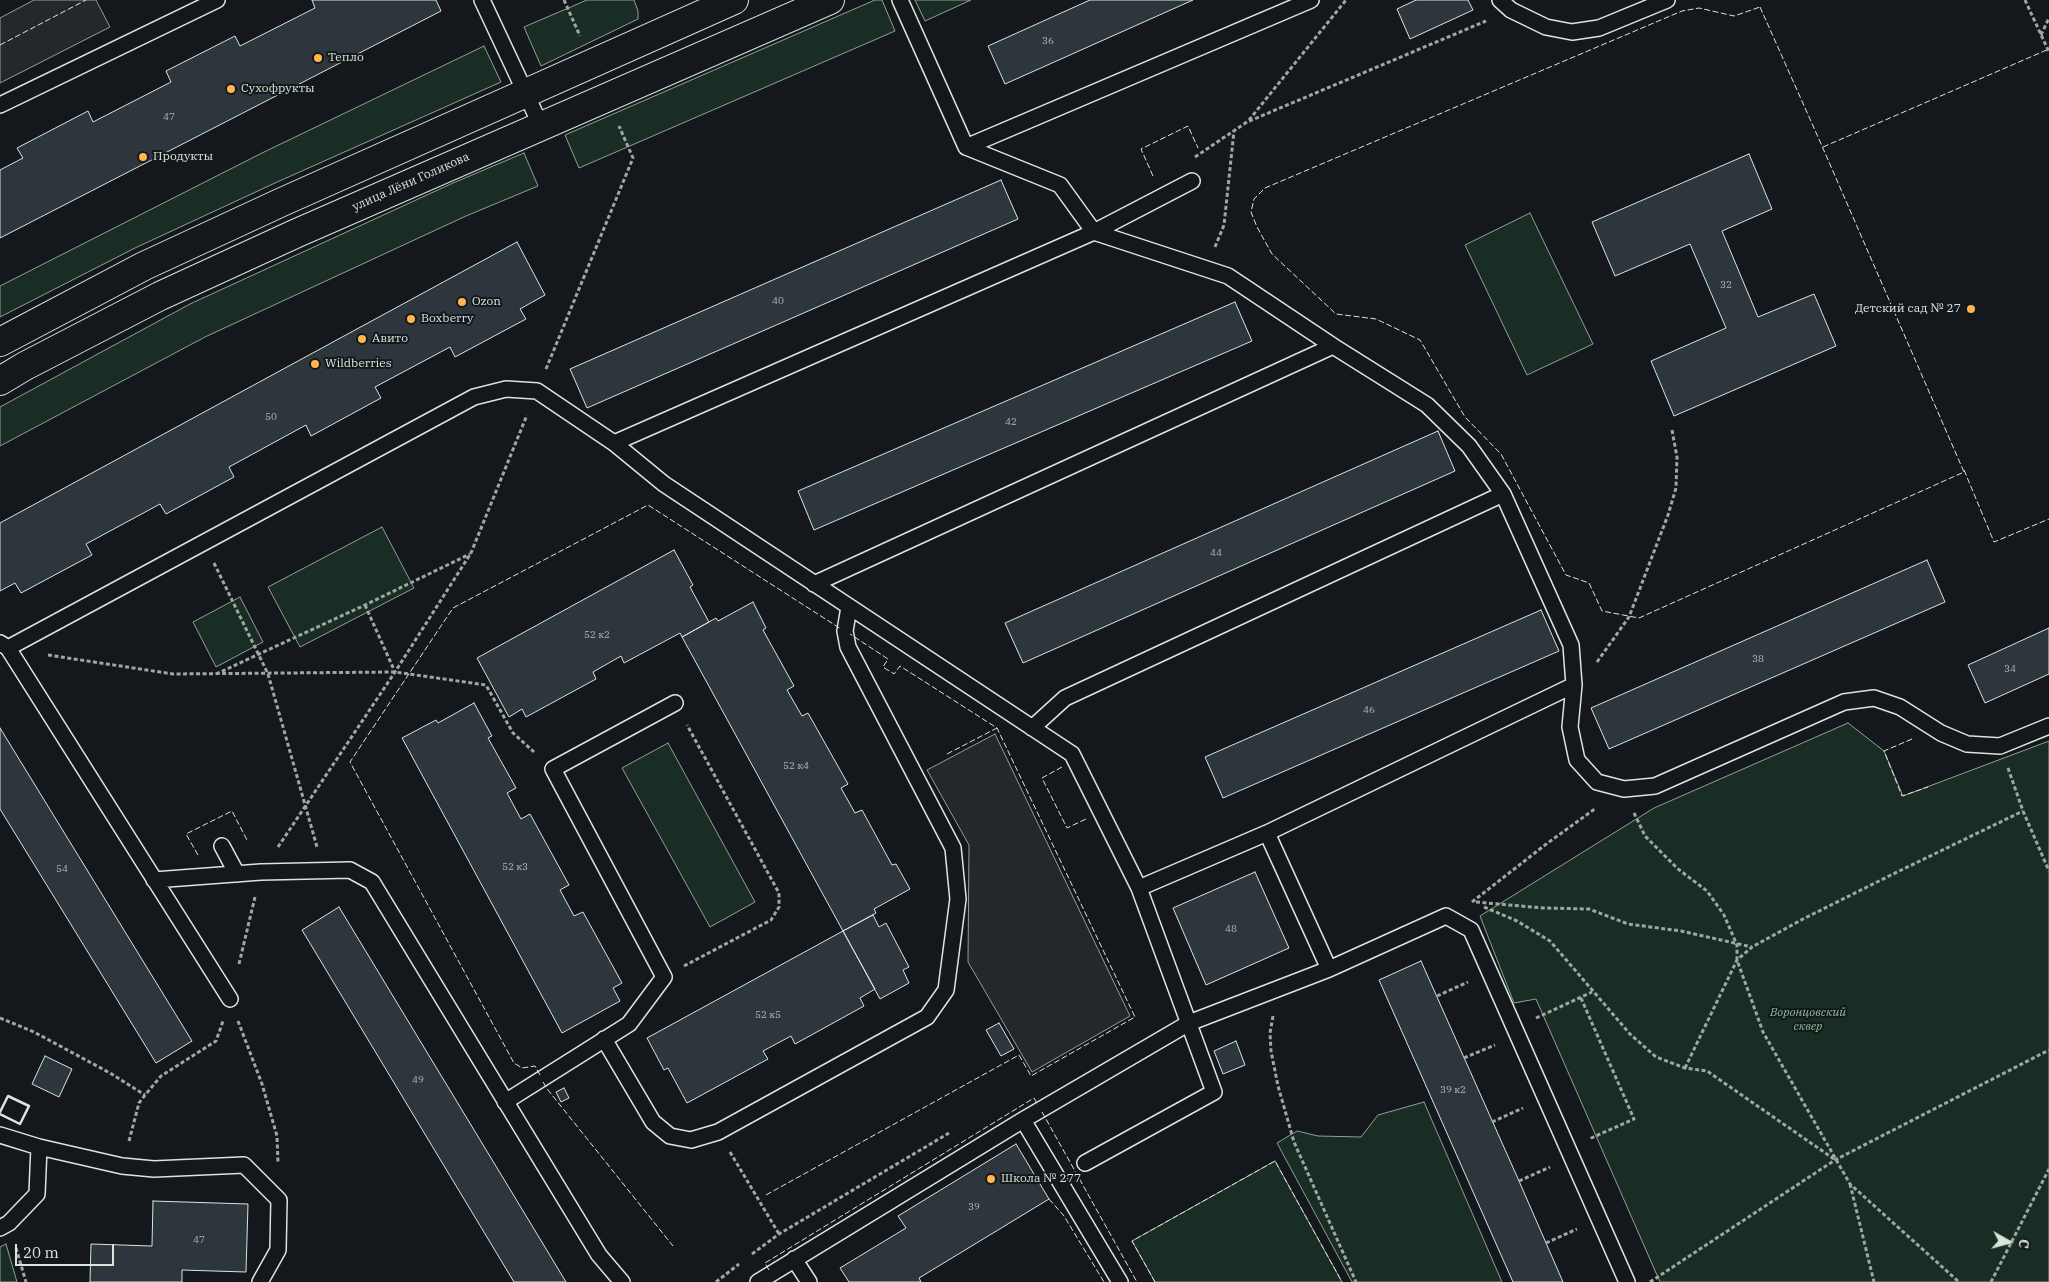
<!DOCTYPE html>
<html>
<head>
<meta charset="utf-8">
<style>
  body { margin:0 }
  #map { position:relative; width:2049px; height:1282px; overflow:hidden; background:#14181c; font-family:"IBM Plex Serif",serif }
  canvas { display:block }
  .north { position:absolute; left:1984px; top:1217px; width:50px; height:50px; -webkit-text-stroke:4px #14181c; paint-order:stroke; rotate:97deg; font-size:14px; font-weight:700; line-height:20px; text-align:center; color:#d8e6dc }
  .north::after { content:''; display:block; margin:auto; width:18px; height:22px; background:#d8e6dc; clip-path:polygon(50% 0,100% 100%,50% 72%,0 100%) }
  .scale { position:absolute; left:15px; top:1244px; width:99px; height:22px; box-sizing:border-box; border:2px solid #d8e6dc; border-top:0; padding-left:6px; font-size:15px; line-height:18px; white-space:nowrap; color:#d8e6dc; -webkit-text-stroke:4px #14181c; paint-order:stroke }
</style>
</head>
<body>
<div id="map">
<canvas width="2049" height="1282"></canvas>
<div class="north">С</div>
<div class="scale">20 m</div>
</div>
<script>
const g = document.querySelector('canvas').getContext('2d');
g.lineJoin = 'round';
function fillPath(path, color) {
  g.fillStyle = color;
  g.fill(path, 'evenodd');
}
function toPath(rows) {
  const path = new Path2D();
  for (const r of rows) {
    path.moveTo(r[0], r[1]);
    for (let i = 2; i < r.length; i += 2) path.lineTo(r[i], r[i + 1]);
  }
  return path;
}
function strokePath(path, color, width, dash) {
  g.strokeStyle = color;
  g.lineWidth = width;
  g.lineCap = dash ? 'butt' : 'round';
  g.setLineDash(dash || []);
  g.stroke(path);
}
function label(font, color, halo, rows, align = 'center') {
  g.font = font + ' "IBM Plex Serif",serif';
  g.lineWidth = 4;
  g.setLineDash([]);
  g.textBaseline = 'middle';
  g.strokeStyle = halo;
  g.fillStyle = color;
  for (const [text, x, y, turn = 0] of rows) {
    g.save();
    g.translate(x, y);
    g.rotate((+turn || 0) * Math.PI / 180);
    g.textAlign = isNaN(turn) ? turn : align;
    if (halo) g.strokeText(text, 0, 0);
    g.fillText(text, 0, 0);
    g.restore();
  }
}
const green = toPath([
  [587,0,634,0,638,11,638,19,541,66,524,27,587,0],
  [875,0,882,0,895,31,579,168,565,135,875,0],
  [915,0,971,0,925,21,915,0],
  [484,46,501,82,275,183,135,248,0,317,0,286,262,153,484,46],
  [524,153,538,186,466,216,205,337,0,446,0,407,190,304,453,183,524,153],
  [1530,213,1593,344,1527,375,1465,245,1530,213],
  [382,527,414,588,300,647,268,587,382,527],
  [240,597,263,642,216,667,193,622,240,597],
  [1848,723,1884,751,1903,796,2049,741,2049,1282,1660,1282,1536,999,1514,1003,1480,916,1654,808,1848,723],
  [668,743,755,902,710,927,622,768,668,743],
  [1424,1102,1502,1282,1352,1282,1277,1143,1297,1131,1318,1136,1361,1137,1378,1115,1424,1102],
  [1275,1161,1342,1282,1155,1282,1132,1241,1275,1161],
  [6,1244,17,1282,0,1282,0,1247,6,1244]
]);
const parking = toPath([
  [34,0,96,0,110,27,0,83,0,18,34,0],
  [995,734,1130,1016,1032,1072,968,962,969,845,927,770,995,734]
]);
const building = toPath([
  [312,0,436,0,441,11,0,238,0,170,23,158,17,148,88,111,93,122,171,82,166,71,235,36,240,46,315,8,312,0],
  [1090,0,1193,0,1005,84,988,46,1090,0],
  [1416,0,1468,0,1473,10,1410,39,1397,9,1416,0],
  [1749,154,1772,209,1722,231,1758,317,1814,294,1836,346,1674,416,1651,361,1726,328,1690,244,1615,276,1592,222,1749,154],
  [1001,180,1018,219,587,408,570,369,1001,180],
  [517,242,545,295,520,309,526,319,455,357,450,347,375,387,381,398,311,436,306,425,229,467,234,477,166,514,160,504,86,544,92,555,21,593,15,583,0,591,0,523,517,242],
  [1235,302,1252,341,814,530,798,491,1235,302],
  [1438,431,1455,471,1023,663,1005,623,1438,431],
  [674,550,693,585,690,587,709,622,682,637,680,633,624,663,621,656,593,672,596,679,526,717,522,709,509,717,477,658,674,550],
  [1927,560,1945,602,1609,749,1591,708,1927,560],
  [753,602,766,628,763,630,794,686,787,690,802,716,808,713,848,784,841,788,855,813,862,810,892,865,896,864,910,889,874,909,876,913,843,931,682,637,716,618,718,621,753,602],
  [1541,610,1559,651,1223,798,1205,757,1541,610],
  [2049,628,2049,674,1985,703,1968,665,2049,628],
  [474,703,492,736,488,738,516,788,507,793,521,819,530,814,569,885,560,890,574,916,583,912,622,983,613,988,620,1001,562,1033,402,738,436,720,438,723,474,703],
  [0,728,192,1041,156,1063,0,809,0,728],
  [1255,872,1289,948,1206,985,1173,908,1255,872],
  [339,907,531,1224,566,1282,514,1282,302,930,339,907],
  [873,915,879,927,886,923,909,967,903,970,909,983,880,999,843,931,873,915],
  [843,931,875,989,860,998,864,1006,795,1044,791,1036,763,1051,768,1059,687,1103,668,1068,664,1070,647,1038,843,931],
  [1421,961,1519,1181,1563,1282,1513,1282,1379,980,1421,961],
  [999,1023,1014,1049,1001,1056,986,1030,999,1023],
  [1236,1041,1245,1065,1223,1074,1214,1051,1236,1041],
  [45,1056,72,1069,59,1097,32,1084,45,1056],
  [564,1088,569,1098,561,1102,556,1092,564,1088],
  [1016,1144,1049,1199,919,1278,921,1282,849,1282,840,1268,906,1228,898,1216,1016,1144],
  [153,1201,248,1204,246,1272,182,1270,182,1282,90,1282,91,1244,152,1246,153,1201]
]);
const path = toPath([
  [564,0,580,36],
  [2025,0,2049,52],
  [2041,35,2049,18],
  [1249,120,1346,0],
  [1195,157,1247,122,1486,21],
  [1215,247,1224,225,1234,131],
  [546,369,633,158,619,126],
  [214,563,268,674,317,847],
  [365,605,395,672],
  [48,655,173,674,395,672,486,685,513,733,534,752],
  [1597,662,1629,617,1668,515,1676,488,1677,457,1672,430],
  [216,674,365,605,470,554],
  [2008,768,2023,811,2049,871],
  [1634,813,1645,836,1678,869,1707,891,1724,915,1737,945,1737,960,1763,1032,1850,1184,1959,1282],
  [278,847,395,672,471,553,527,415],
  [1472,902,1545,845,1596,808],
  [1476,902,1543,908,1589,909,1628,924,1681,931,1752,947],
  [1484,907,1517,921,1550,941,1630,1034,1656,1057,1685,1068,1707,1071,1834,1159],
  [239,964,255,897],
  [684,966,771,920,779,907,779,893,687,725],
  [1437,996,1468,982],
  [1581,998,1634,1119,1589,1139],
  [1273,1016,1270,1033,1271,1051,1278,1086,1294,1142,1356,1282],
  [0,1018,34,1032,110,1073,145,1095],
  [1536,1018,1592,992],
  [238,1021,262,1084,277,1136,278,1163],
  [1464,1058,1495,1045],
  [1685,1068,1737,960,1752,947,1803,919,1889,876,2023,811],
  [1492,1122,1523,1108],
  [129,1141,139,1103,145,1095,161,1076,216,1041,223,1021],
  [730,1152,779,1234],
  [1519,1181,1550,1167],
  [1850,1184,1874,1282],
  [1546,1243,1577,1229],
  [16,1248,26,1282],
  [752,1254,779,1234,949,1133],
  [716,1282,739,1264],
  [1650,1282,1835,1160,2049,1050],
  [1991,1282,2049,1169]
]);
const lane = toPath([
  [482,0,541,126],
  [900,0,966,147,1311,0],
  [1500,0,1511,10,1546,27,1572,32,1599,28,1667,0],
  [0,105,217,0],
  [614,443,1094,232,1192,181],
  [814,584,1333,346],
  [0,643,8,648,230,999],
  [8,648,474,397,506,389,537,391,614,443,664,484,1072,754,1139,888,1267,833,1574,685,1571,645,1503,494,1469,446,1427,405,1333,346,1228,276,1094,232,1060,185,966,147],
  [1574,685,1570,727,1577,760,1597,782,1624,789,1655,786,1844,702,1874,698,1900,707,1941,733,1967,744,2000,746,2049,726],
  [1032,728,1065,698,1503,494],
  [1267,833,1329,969],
  [222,846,237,874],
  [154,880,261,872,350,870,372,882,599,1255,622,1282],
  [604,1039,653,1122,670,1136,691,1140,718,1132,927,1017,946,990,958,899,953,848,848,647,845,631,849,607],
  [505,1102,629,1024,664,977,553,769,675,703],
  [1023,1120,1120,1282],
  [0,1135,39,1147,122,1166,154,1169,244,1165,279,1200,278,1250,260,1282],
  [1085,1163,1214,1092,1139,888],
  [0,1228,9,1223,37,1194,39,1147],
  [794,1259,809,1282],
  [758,1282,1023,1120,1189,1023,1329,969,1446,916,1471,930,1627,1282]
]);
const secondary = toPath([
  [0,342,144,266,282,202,734,0],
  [0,381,25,366,160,296,297,233,830,0]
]);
const fence = toPath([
  [1760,7,1822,146,1964,472,1639,618,1602,611,1589,583,1566,575,1501,454,1465,417,1420,340,1376,319,1336,314,1272,254,1257,227,1251,212,1254,199,1265,188,1682,11,1699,8,1734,16,1760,7],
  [0,45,86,0],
  [1823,147,2049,49],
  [1153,176,1141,149,1188,126,1198,148],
  [1964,470,1994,542,2049,519],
  [1912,739,1884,751,1902,796,1928,787],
  [947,754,997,728],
  [1062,767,1042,778,1067,828,1086,819],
  [198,855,186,834,232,811,247,840],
  [540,1075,535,1066,522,1068,514,1063,350,762,453,608,648,505,841,629],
  [543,1082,548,1090,673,1246],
  [1042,1112,1137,1282],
  [766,1195,1019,1055,1031,1076,1135,1017,997,728,900,666,894,674,883,667,888,659,850,634],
  [1049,1199,1064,1216,1104,1282],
  [769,1270,765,1263,1034,1098,1038,1105],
  [1155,1282,1132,1241,1275,1161,1342,1282]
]);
const wall = toPath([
  [0,1112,8,1096,29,1106,20,1124,0,1114]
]);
const markers = [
  [318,58,5,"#ffb74d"],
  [231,89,5,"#ffb74d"],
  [143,157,5,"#ffb74d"],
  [462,302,5,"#ffb74d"],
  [1971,309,5,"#ffb74d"],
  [411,319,5,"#ffb74d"],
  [362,339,5,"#ffb74d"],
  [315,364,5,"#ffb74d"],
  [991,1179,5,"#ffb74d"]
];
const numberNames = [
  ["36",1048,41],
  ["47",169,117],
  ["32",1726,285],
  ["40",778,301],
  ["50",271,417],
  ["42",1011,422],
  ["44",1216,553],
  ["52 к2",597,635],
  ["38",1758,659],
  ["34",2010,669],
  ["46",1369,710],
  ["52 к4",796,766],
  ["52 к3",515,867],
  ["54",62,869],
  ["48",1231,929],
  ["52 к5",768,1015],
  ["49",418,1080],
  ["39 к2",1453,1090],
  ["39",974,1207],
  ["47",199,1240]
];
const poiNames = [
  ["Тепло",328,58],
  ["Сухофрукты",241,89],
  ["Продукты",153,157],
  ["Ozon",472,302],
  ["Детский сад № 27",1961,309,"right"],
  ["Boxberry",421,319],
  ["Авито",372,339],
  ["Wildberries",325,364],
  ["Школа № 277",1001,1179]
];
const streetNames = [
  ["улица Лёни Голикова",411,182,-24]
];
const parkNames = [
  ["Воронцовский",1808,1013],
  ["сквер",1808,1027]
];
fillPath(green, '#1a2d24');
strokePath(green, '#939e99', 1);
fillPath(parking, '#24282b');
strokePath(parking, '#939e99', 1);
fillPath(building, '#2c363c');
strokePath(building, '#d8e6dc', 1);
strokePath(lane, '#d8e6dc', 18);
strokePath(secondary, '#d8e6dc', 30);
strokePath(path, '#9da8a2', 3, [4, 2.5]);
strokePath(lane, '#14181c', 15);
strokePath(secondary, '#14181c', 28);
strokePath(fence, '#d8e6dc', 1, [6, 2.5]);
strokePath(wall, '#d8e6dc', 2.5);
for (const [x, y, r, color] of markers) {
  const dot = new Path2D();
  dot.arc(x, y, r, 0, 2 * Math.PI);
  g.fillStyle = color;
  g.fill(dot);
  strokePath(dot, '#14181c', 2);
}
label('10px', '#adbab4', null, numberNames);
label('12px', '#d8e6dc', '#14181c', poiNames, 'left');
label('12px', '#d8e6dc', '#14181c', streetNames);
label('italic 12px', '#8ac095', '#14181c', parkNames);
</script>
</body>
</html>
